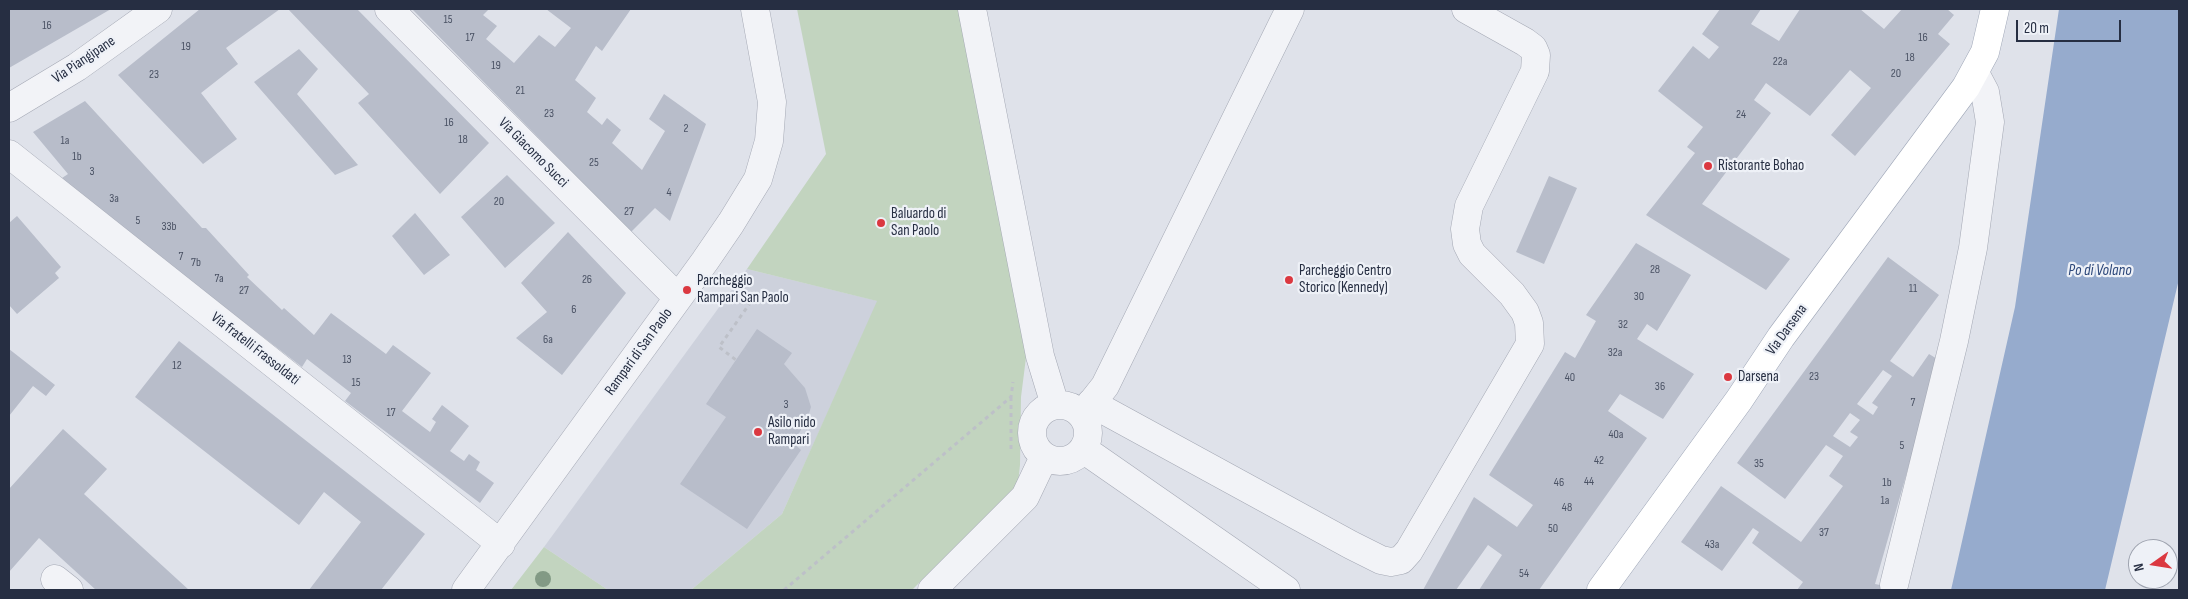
<!DOCTYPE html>
<html>
<head>
<meta charset="utf-8">
<style>
  body { margin:0 }
  #map { position:relative; width:2188px; height:599px; overflow:hidden; background:#dfe2ea; font-family:"Sofia Sans Condensed",sans-serif }
  canvas { display:block }
  .frame { position:absolute; inset:0; border:10px solid #262e42; pointer-events:none }
  .north { position:absolute; left:2128px; top:539px; width:50px; height:50px; box-sizing:border-box; background:#eef1f7; border:1px solid #9ea3af; border-radius:50%; rotate:257deg; font-size:14px; font-weight:700; line-height:20px; text-align:center; color:#262e42 }
  .north::after { content:''; display:block; margin:auto; width:18px; height:22px; background:#db3840; clip-path:polygon(50% 0,100% 100%,50% 72%,0 100%) }
  .scale { position:absolute; left:2016px; top:20px; width:105px; height:22px; box-sizing:border-box; border:2px solid #262e42; border-top:0; padding-left:6px; font-size:15px; line-height:18px; white-space:nowrap; color:#262e42; -webkit-text-stroke:4px #eef1f7; paint-order:stroke }
</style>
</head>
<body>
<div id="map">
<canvas width="2188" height="599"></canvas>
<div class="frame"></div>
<div class="north">N</div>
<div class="scale">20 m</div>
</div>
<script>
const g = document.querySelector('canvas').getContext('2d');
g.lineJoin = 'round';
function fillPath(path, color) {
  g.fillStyle = color;
  g.fill(path, 'evenodd');
}
function toPath(rows) {
  const path = new Path2D();
  for (const r of rows) {
    if (r.length === 3) {
      path.moveTo(r[0] + r[2], r[1]);
      path.arc(r[0], r[1], r[2], 0, 2 * Math.PI);
      continue;
    }
    path.moveTo(r[0], r[1]);
    for (let i = 2; i < r.length; i += 2) path.lineTo(r[i], r[i + 1]);
  }
  return path;
}
function strokePath(path, color, width, dash) {
  g.strokeStyle = color;
  g.lineWidth = width;
  g.lineCap = dash ? 'butt' : 'round';
  g.setLineDash(dash || []);
  g.stroke(path);
}
function label(font, color, halo, rows, align = 'center') {
  g.font = font + ' "Sofia Sans Condensed",sans-serif';
  g.lineWidth = 4.5;
  g.setLineDash([]);
  g.textBaseline = 'middle';
  g.strokeStyle = halo;
  g.fillStyle = color;
  for (const [text, x, y, turn = 0] of rows) {
    g.save();
    g.translate(x, y);
    g.rotate((+turn || 0) * Math.PI / 180);
    g.textAlign = isNaN(turn) ? turn : align;
    if (halo) g.strokeText(text, 0, 0);
    g.fillText(text, 0, 0);
    g.restore();
  }
}
const built = toPath([
  [747,269,878,301,782,514,691,590,608,590,544,547]
]);
const green = toPath([
  [797,9,961,9,1029,334,1021,397,1020,465,1018,484,912,590,691,590,782,514,877,301,747,269,826,154],
  [544,547,608,590,511,590]
]);
const water = toPath([
  [2059,9,2179,9,2179,279,2105,590,1951,590,2015,307]
]);
const building = toPath([
  [9,9,111,9,9,68],
  [200,9,280,9,226,48,238,64,201,93,237,139,203,164,118,75],
  [288,9,357,9,489,143,440,194,358,103,369,94],
  [412,9,489,9,483,15,497,26,486,39,514,63,539,35,555,47,571,28,546,9,631,9,602,51,596,46,575,80,596,98,587,112,602,125,607,118,621,130,612,143,642,170,665,131,649,119,664,94,706,124,670,221,655,208,631,232],
  [1720,9,1761,9,1751,24,1779,41,1800,9,1860,9,1884,29,1902,9,1947,9,1954,15,1938,34,1950,44,1855,156,1831,135,1871,88,1850,70,1810,116,1766,83,1754,100,1771,113,1702,204,1790,259,1766,290,1646,215,1695,153,1687,147,1703,127,1658,91,1693,46,1709,59,1719,47,1702,34],
  [299,49,318,69,297,94,358,165,335,175,254,82],
  [85,101,202,228,206,228,249,275,247,277,282,310,284,308,314,335,331,313,386,354,393,345,431,373,402,411,430,432,436,422,432,419,442,405,469,426,450,451,464,461,469,454,480,462,476,470,494,483,480,503,345,401,351,393,307,359,302,367,59,180,68,174,33,132],
  [507,175,555,223,505,268,461,217],
  [1549,176,1577,188,1544,264,1516,252],
  [415,213,450,255,424,275,392,236],
  [17,216,61,267,55,273,59,278,17,314,9,305,9,223],
  [568,232,626,293,562,375,516,338,547,312,521,283],
  [1636,243,1691,275,1657,331,1647,324,1637,339,1694,374,1663,419,1620,394,1608,411,1647,438,1539,590,1479,590,1502,555,1488,545,1456,590,1423,590,1474,497,1517,527,1533,505,1489,475,1565,352,1575,358,1596,321,1586,315],
  [1888,257,1939,295,1890,361,1913,377,1929,354,1939,360,1875,584,1885,586,1884,590,1797,590,1803,582,1752,543,1759,532,1753,528,1722,571,1681,542,1721,486,1801,542,1843,486,1829,476,1843,456,1826,445,1785,499,1737,463],
  [1883,370,1892,376,1872,403,1878,407,1873,415,1857,404],
  [1850,413,1860,420,1850,432,1858,437,1850,447,1833,436],
  [757,329,792,353,784,364,805,388,811,407,807,420,793,443,801,450,747,529,680,484,726,417,706,404],
  [179,341,425,534,381,590,309,590,361,522,324,492,299,525,135,397],
  [9,349,55,385,46,396,33,386,9,416],
  [63,429,107,469,84,494,189,590,96,590,39,538,9,572,9,489]
]);
const path = toPath([
  [731,281,753,299,719,347,736,360],
  [1011,397,1011,449],
  [784,590,1011,397,1013,382]
]);
const minor = toPath([
  [389,9,678,298],
  [972,9,1040,356,1055,405],
  [9,108,77,67,158,9],
  [9,154,501,544],
  [1091,403,1351,545,1381,560,1391,562,1401,560,1409,551,1530,344,1529,323,1525,312,1512,294,1472,254,1467,244,1465,229,1469,206,1535,71,1536,55,1533,48,1525,42,1466,9],
  [1060,433,28],
  [1082,415,1105,386,1290,9],
  [1083,449,1286,590],
  [55,579,69,590],
  [1894,585,1954,341,1973,248,1990,122,1985,92,1975,73],
  [466,590,705,261,731,223,758,179,769,141,772,102,755,9],
  [932,590,1025,497,1044,457]
]);
const major = toPath([
  [1601,590,1739,400,1781,337,1966,87,1985,52,1995,9]
]);
const trees = [
  [543,579]
];
const markers = [
  [1708,166,5,"#db3840"],
  [881,223,5,"#db3840"],
  [1289,280,5,"#db3840"],
  [687,290,5,"#db3840"],
  [1728,377,5,"#db3840"],
  [758,432,5,"#db3840"]
];
const numberNames = [
  ["15",448,20],
  ["16",47,26],
  ["17",470,38],
  ["16",1923,38],
  ["19",186,47],
  ["18",1910,58],
  ["22a",1780,62],
  ["19",496,66],
  ["20",1896,74],
  ["23",154,75],
  ["21",520,91],
  ["23",549,114],
  ["24",1741,115],
  ["16",449,123],
  ["2",686,129],
  ["18",463,140],
  ["1a",65,141],
  ["1b",77,157],
  ["25",594,163],
  ["3",92,172],
  ["4",669,193],
  ["3a",114,199],
  ["20",499,202],
  ["27",629,212],
  ["5",138,221],
  ["33b",169,227],
  ["7",181,257],
  ["7b",196,263],
  ["28",1655,270],
  ["7a",219,279],
  ["26",587,280],
  ["11",1913,289],
  ["27",244,291],
  ["30",1639,297],
  ["6",574,310],
  ["32",1623,325],
  ["6a",548,340],
  ["32a",1615,353],
  ["13",347,360],
  ["12",177,366],
  ["23",1814,377],
  ["40",1570,378],
  ["15",356,383],
  ["36",1660,387],
  ["7",1913,403],
  ["3",786,405],
  ["17",391,413],
  ["40a",1616,435],
  ["5",1902,446],
  ["42",1599,461],
  ["35",1759,464],
  ["44",1589,482],
  ["46",1559,483],
  ["1b",1887,483],
  ["1a",1885,501],
  ["48",1567,508],
  ["50",1553,529],
  ["37",1824,533],
  ["43a",1712,545],
  ["54",1524,574]
];
const streetNames = [
  ["Via Piangipane",84,60,-34],
  ["Via Giacomo Succi",533,153,45],
  ["Via Darsena",1787,330,-54],
  ["Via fratelli Frassoldati",255,349,38],
  ["Rampari di San Paolo",639,352,-54]
];
const poiNames = [
  ["Ristorante Bohao",1718,166],
  ["Baluardo di",891,214],
  ["San Paolo",891,231],
  ["Parcheggio Centro",1299,271],
  ["Storico (Kennedy)",1299,288],
  ["Parcheggio",697,281],
  ["Rampari San Paolo",697,298],
  ["Darsena",1738,377],
  ["Asilo nido",768,423],
  ["Rampari",768,440]
];
const waterNames = [
  ["Po di Volano",2100,271]
];
fillPath(built, '#cdd1dc');
fillPath(green, '#c2d4bf');
fillPath(water, '#96abcd');
fillPath(building, '#b8bdca');
strokePath(minor, '#a4a8b4', 29);
strokePath(major, '#9da5b6', 29);
strokePath(path, '#bdc0c8', 3, [4, 4]);
strokePath(minor, '#f2f3f7', 28);
strokePath(major, '#fff', 28);
g.fillStyle = '#829a85';
for (const [x, y] of trees) {
  g.beginPath();
  g.arc(x, y, 8, 0, 2 * Math.PI);
  g.fill();
}
for (const [x, y, r, color] of markers) {
  const dot = new Path2D();
  dot.arc(x, y, r, 0, 2 * Math.PI);
  g.fillStyle = color;
  g.fill(dot);
  strokePath(dot, '#eef1f7', 2);
}
label('12px', '#4a5264', null, numberNames);
label('15px', '#262e42', '#eef1f7', streetNames);
label('15px', '#262e42', '#eef1f7', poiNames, 'left');
label('italic 16px', '#2c477a', '#eef1f7', waterNames);
</script>
</body>
</html>
